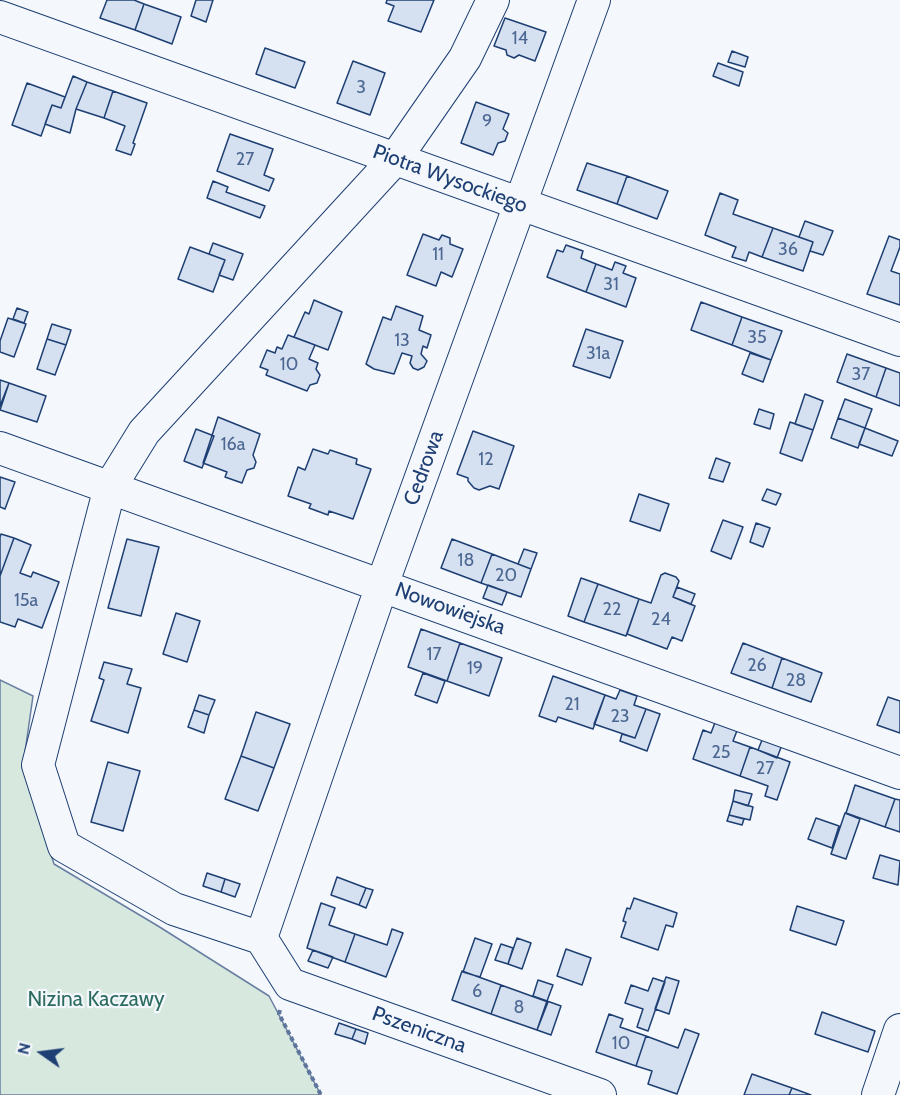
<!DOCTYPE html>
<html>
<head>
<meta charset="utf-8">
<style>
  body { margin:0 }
  #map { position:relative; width:900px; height:1095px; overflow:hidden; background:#f4f7fb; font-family:Cabin,sans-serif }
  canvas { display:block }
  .north { position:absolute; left:12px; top:1023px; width:60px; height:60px; -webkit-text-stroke:4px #f4f7fb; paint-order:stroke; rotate:284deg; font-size:16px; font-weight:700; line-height:24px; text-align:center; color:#1d3f73 }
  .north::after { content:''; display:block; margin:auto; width:21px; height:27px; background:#1d3f73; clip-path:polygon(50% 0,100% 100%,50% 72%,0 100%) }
</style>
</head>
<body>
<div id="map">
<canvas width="900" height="1095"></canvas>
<div class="north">N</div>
</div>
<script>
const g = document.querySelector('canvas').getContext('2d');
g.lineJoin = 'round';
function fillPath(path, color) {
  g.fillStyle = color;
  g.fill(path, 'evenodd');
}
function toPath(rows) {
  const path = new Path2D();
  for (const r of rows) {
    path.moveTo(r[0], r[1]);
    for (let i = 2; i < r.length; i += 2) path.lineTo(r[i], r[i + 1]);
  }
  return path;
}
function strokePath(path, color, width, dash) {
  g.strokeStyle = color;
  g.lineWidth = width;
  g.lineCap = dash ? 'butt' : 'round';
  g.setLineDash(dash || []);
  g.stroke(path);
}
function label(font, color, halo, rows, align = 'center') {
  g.font = font + ' Cabin,sans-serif';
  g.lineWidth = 4.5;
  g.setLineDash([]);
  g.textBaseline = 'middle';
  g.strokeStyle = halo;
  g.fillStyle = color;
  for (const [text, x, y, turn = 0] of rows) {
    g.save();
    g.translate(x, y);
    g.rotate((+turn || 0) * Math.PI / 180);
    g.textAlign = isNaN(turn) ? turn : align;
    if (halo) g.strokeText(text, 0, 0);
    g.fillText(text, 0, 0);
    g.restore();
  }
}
const green = toPath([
  [0,680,33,696,23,766,54,864,158,926,269,996,321,1095,0,1095,0,680]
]);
const building = toPath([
  [107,0,134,0,144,4,135,30,100,18,107,0],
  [196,0,213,0,206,22,191,16,196,0],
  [387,0,434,0,421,32,388,21,394,6,386,3,387,0],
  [144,4,181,17,172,44,135,30,144,4],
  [505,18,546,32,535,61,519,55,514,58,507,55,506,50,494,46,505,18],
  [265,48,305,62,295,88,256,74,265,48],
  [732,51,748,57,745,67,728,62,732,51],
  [353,61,385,73,370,115,337,103,353,61],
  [718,63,743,72,739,86,713,76,718,63],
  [73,76,87,82,76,109,70,133,45,124,52,105,61,108,73,76],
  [87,82,113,91,104,118,76,109,87,82],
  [27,83,65,97,61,108,52,105,41,136,12,125,27,83],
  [113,91,147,103,133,143,135,144,131,155,116,150,125,126,104,118,113,91],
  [476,102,509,114,503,129,508,133,505,141,498,143,493,155,461,143,476,102],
  [230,134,273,149,264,175,274,179,269,191,217,171,230,134],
  [587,163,627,176,617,204,577,190,587,163],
  [627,176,668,191,657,219,617,204,627,176],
  [213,181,228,187,226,192,265,206,260,218,207,198,213,181],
  [720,193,738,200,733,214,773,228,762,257,749,252,746,261,732,257,736,247,705,235,720,193],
  [805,221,833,231,823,255,810,251,813,242,799,237,805,221],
  [773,228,813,242,803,271,762,257,773,228],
  [423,234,439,240,442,235,450,238,450,244,463,249,452,277,441,272,436,286,407,275,423,234],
  [889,236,900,240,900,247,891,271,900,274,900,305,867,294,889,236],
  [213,243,243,254,233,280,219,275,225,260,209,254,213,243],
  [566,245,583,251,581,258,596,264,586,292,547,277,557,250,563,252,566,245],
  [190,247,225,260,213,292,178,279,190,247],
  [615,262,626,266,623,273,636,278,626,307,586,292,596,264,612,270,615,262],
  [314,300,342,312,328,350,294,337,305,312,309,314,314,300],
  [701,302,742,317,732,345,691,330,701,302],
  [396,306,423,316,419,330,431,335,427,348,423,346,421,354,427,361,424,367,418,370,413,368,410,363,412,356,402,353,394,374,374,369,366,364,383,317,391,320,396,306],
  [17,308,28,312,24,323,13,319,17,308],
  [742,317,782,331,771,360,732,345,742,317],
  [8,318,26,324,14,357,0,352,0,341,8,318],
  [52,324,71,330,66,345,47,339,52,324],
  [586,329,623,341,610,378,573,366,586,329],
  [288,335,315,345,309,359,318,363,316,369,320,375,317,383,310,385,307,391,266,375,268,370,260,367,267,350,275,353,277,347,282,349,288,335],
  [47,339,66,345,55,375,37,369,47,339],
  [750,353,771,360,763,382,742,374,750,353],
  [847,354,886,368,876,397,837,382,847,354],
  [886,368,900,373,900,406,876,397,886,368],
  [0,380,9,383,0,406,0,380],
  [9,383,46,396,37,422,0,410,9,383],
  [805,394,823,401,813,430,795,424,805,394],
  [845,399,872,409,865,428,838,418,845,399],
  [759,409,774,414,770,429,754,424,759,409],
  [218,417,260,434,253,455,256,462,254,468,247,470,242,483,225,477,227,472,203,463,218,417],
  [838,418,865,428,858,448,831,438,838,418],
  [790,422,813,430,802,461,780,453,790,422],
  [865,428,898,441,892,456,859,444,865,428],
  [196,429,214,436,202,468,184,461,196,429],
  [473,431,514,446,499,489,490,486,479,490,474,488,468,481,468,478,457,474,473,431],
  [313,449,328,454,330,450,357,459,356,464,371,469,353,519,329,511,328,515,309,508,311,504,288,496,298,467,305,470,313,449],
  [716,458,730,463,723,482,709,478,716,458],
  [0,477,15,482,5,509,0,507,0,477],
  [767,489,781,494,776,505,762,500,767,489],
  [639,494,669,504,660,531,630,521,639,494],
  [723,520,743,527,731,559,711,551,723,520],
  [756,523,770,528,763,547,750,542,756,523],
  [1,534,14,538,0,576,0,537,1,534],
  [14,538,31,545,20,573,31,577,33,572,59,582,42,628,18,619,15,627,0,622,0,576,14,538],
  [127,539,159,547,141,616,108,608,127,539],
  [452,539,492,554,481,583,441,568,452,539],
  [524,549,537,553,531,569,518,564,524,549],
  [492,554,531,569,521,597,481,583,492,554],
  [665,573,676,577,679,581,673,597,695,606,682,641,672,637,667,649,627,634,639,599,651,603,661,575,665,573],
  [581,578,598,584,584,622,568,616,581,578],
  [598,584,639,599,626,636,584,622,598,584],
  [488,585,507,592,502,605,483,598,488,585],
  [677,587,695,594,691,604,673,597,677,587],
  [176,613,200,621,187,662,163,654,176,613],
  [421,629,460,643,447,681,408,667,421,629],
  [460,643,502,658,489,696,447,681,460,643],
  [743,643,782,658,772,688,731,673,743,643],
  [782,658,822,673,811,702,772,688,782,658],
  [104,662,132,669,127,684,141,688,128,733,91,721,104,680,99,678,104,662],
  [423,673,445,681,437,703,415,695,423,673],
  [553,676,605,695,593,729,558,717,556,722,539,716,553,676],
  [620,690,637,696,634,705,646,709,635,738,594,724,605,695,616,699,620,690],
  [199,695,215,700,209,715,194,710,199,695],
  [888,697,900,701,900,733,877,725,888,697],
  [646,709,660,714,647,751,620,741,622,734,635,738,646,709],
  [194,710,209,715,204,733,188,727,194,710],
  [256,712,290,724,274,768,241,756,256,712],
  [716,720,738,728,733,741,750,747,740,776,693,759,703,730,711,733,716,720],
  [764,735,783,742,777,758,758,750,764,735],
  [750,747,790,762,777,800,765,796,768,786,740,776,750,747],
  [241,756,274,768,258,811,225,799,241,756],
  [108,762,140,771,123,831,91,822,108,762],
  [855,785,895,799,885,827,846,813,855,785],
  [735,790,752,794,748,806,733,801,735,790],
  [895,799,900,800,900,832,885,827,895,799],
  [733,801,753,807,750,820,729,815,733,801],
  [845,813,860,819,846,859,831,854,845,813],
  [729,815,744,819,742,825,727,821,729,815],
  [816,818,839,826,832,848,808,839,816,818],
  [880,855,900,861,898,885,873,878,880,855],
  [207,873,225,879,221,892,203,886,207,873],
  [337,877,366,888,359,905,331,895,337,877],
  [225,879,240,884,235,897,221,892,225,879],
  [366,888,373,890,366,908,359,905,366,888],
  [634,898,677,913,673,927,666,925,658,950,621,937,626,922,623,921,627,908,630,909,634,898],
  [321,903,335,908,329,925,355,934,345,962,307,948,321,903],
  [797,906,844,921,836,945,790,930,797,906],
  [392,929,403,933,386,977,345,962,355,934,387,945,392,929],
  [475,938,492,944,480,977,463,972,475,938],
  [517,938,531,943,522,969,508,964,517,938],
  [501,944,513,948,508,964,495,960,501,944],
  [566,949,591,958,582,985,557,976,566,949],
  [313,950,333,957,328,968,308,961,313,950],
  [462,971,501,985,491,1014,452,1000,462,971],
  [666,977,679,981,669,1014,655,1009,666,977],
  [653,978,665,982,648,1031,637,1027,643,1009,625,1003,631,985,648,991,653,978],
  [538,980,553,985,547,1001,533,996,538,980],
  [501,985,548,1002,537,1030,491,1014,501,985],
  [547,1001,561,1006,551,1035,537,1030,547,1001],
  [822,1012,875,1031,868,1052,815,1034,822,1012],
  [609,1014,623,1019,620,1027,646,1036,636,1066,596,1052,609,1014],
  [339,1023,356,1029,352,1039,335,1034,339,1023],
  [356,1029,368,1033,365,1044,352,1039,356,1029],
  [685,1029,699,1034,677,1094,648,1084,652,1071,636,1066,646,1036,678,1048,685,1029],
  [752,1074,792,1088,789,1095,744,1095,752,1074],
  [792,1088,811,1095,789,1095,792,1088]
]);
const path = toPath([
  [280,1010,279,1014,321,1095]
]);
const minor = toPath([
  [0,17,900,340],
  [0,448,900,773],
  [261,938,174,909,64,846,38,765,110,487,144,432,395,159,465,58,493,0],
  [261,938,382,585,594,0],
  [261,938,290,984,600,1095],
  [878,1095,900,1030]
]);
const numberNames = [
  ["14",520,39],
  ["3",361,88],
  ["9",487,122],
  ["27",245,160],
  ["36",788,250],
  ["11",438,255],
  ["31",611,285],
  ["35",757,338],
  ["13",402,341],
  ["31a",598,354],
  ["10",289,365],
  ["37",861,375],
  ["16a",233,445],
  ["12",486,460],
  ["18",466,561],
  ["20",506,576],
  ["15a",26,601],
  ["22",612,610],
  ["24",661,620],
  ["17",434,655],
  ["26",757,666],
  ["19",475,669],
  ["28",796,681],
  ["21",572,705],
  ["23",620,717],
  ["25",721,753],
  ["27",765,769],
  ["6",477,992],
  ["8",519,1008],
  ["10",621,1044]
];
const streetNames = [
  ["Piotra Wysockiego",450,179,20],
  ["Cedrowa",424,468,-70],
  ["Nowowiejska",450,609,20],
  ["Pszeniczna",419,1030,20]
];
const parkNames = [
  ["Nizina Kaczawy",96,1000]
];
fillPath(green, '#d7e8df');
strokePath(green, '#687fa3', 1.5);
fillPath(building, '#d5e0f0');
strokePath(building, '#1d3f73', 1.5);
strokePath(minor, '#1d3f73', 34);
strokePath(path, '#5e769c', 4, [4.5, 3]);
strokePath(minor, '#f4f7fb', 32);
label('18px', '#4b6792', null, numberNames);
label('21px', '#1d3f73', '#f4f7fb', streetNames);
label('21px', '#2c6c60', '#f4f7fb', parkNames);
</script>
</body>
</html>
